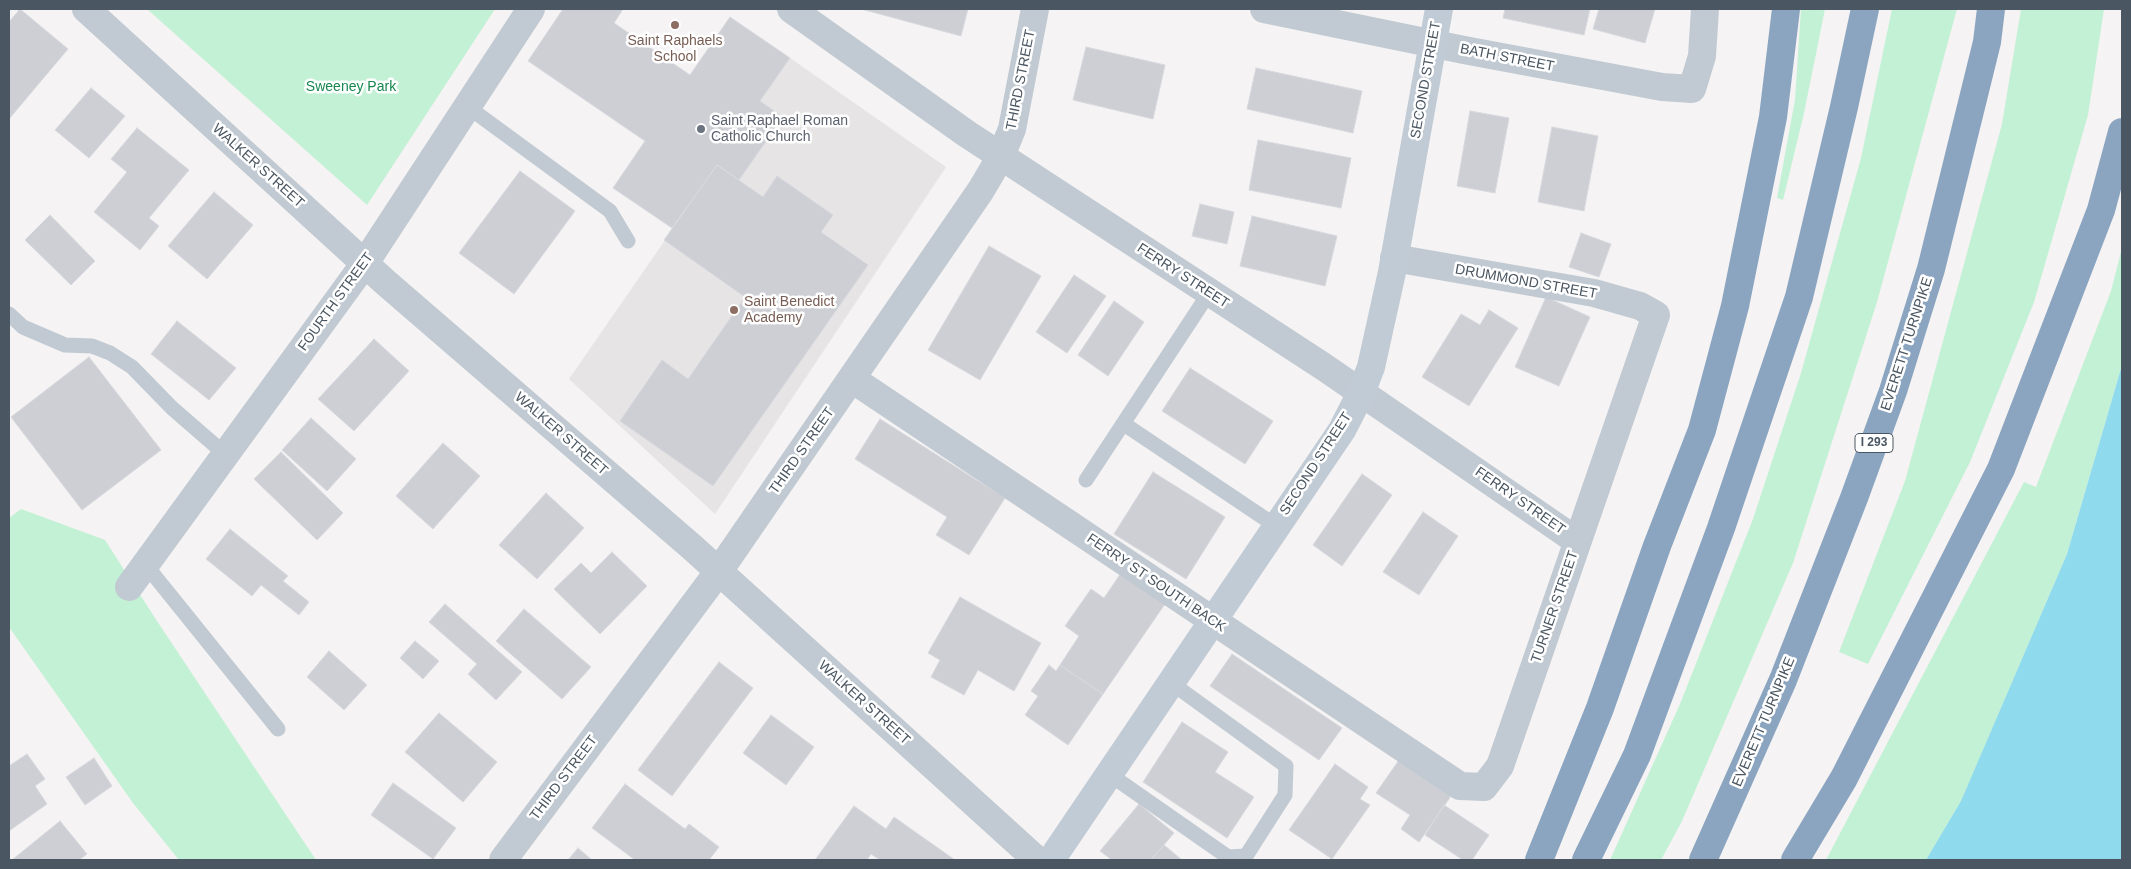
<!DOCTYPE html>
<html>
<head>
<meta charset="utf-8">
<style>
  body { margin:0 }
  #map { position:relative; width:2131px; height:869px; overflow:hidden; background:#f5f3f3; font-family:Helvetica,sans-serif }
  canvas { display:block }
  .frame { position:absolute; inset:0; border:10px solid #4a5661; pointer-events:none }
</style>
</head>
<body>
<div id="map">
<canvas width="2131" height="869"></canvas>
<div class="frame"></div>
</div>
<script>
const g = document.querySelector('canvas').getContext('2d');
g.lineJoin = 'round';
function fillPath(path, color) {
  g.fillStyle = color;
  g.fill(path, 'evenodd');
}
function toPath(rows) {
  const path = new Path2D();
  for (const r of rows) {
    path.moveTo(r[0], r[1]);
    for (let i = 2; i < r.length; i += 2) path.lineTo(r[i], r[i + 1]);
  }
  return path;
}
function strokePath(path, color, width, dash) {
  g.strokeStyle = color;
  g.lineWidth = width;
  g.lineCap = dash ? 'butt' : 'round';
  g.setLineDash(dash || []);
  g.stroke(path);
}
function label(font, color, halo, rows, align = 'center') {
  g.font = font + ' Helvetica,sans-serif';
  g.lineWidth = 5;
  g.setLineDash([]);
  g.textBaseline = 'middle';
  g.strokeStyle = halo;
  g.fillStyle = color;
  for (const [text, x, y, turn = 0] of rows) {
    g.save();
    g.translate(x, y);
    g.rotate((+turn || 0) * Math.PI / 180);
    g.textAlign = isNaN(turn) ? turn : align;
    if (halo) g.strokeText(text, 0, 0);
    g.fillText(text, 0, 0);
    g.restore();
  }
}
const education = toPath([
  [790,58,946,167,715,514,569,379,717,165,739,180,783,117,760,101]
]);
const green = toPath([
  [147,9,495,9,367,205],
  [1801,9,1825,9,1804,113,1783,200,1777,198,1795,100],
  [1892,9,1957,9,1877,302,1793,563,1682,821,1661,860,1610,860,1680,704,1753,519,1801,373,1861,158],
  [2021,9,2104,9,2088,115,2034,302,1970,462,1868,664,1839,652,1905,481,2002,124],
  [2122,248,2122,365,2067,554,1961,802,1926,860,1826,860,2024,482,2036,487,2111,291],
  [21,509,105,540,155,618,316,860,179,860,133,803,9,627,9,518]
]);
const water = toPath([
  [2122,365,2122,860,1926,860,1961,801,2067,554]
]);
const building = toPath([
  [20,9,68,49,9,119,9,22,20,9],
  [563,9,623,9,614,23,690,75,730,17,790,58,760,101,783,117,739,180,717,165,672,228,613,188,645,141,528,61,563,9],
  [861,9,968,9,961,36,861,9],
  [1505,9,1590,9,1584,35,1503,18,1505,9],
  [1599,9,1655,9,1645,43,1593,29,1599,9],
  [1086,47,1165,65,1153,119,1073,100,1086,47],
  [1256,68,1362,91,1353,133,1247,109,1256,68],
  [91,88,125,116,89,158,55,130,91,88],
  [1470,111,1509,118,1495,193,1457,186,1470,111],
  [1552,127,1598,136,1584,211,1538,202,1552,127],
  [137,128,189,170,149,218,159,226,140,250,94,212,127,172,111,159,137,128],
  [1258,140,1351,158,1341,208,1249,190,1258,140],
  [717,165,763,197,777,176,833,215,821,232,868,265,713,486,620,421,662,360,688,379,745,297,664,240,717,165],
  [520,171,575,211,514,294,459,253,520,171],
  [214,192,253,225,207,279,168,246,214,192],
  [1200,204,1234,212,1227,244,1192,236,1200,204],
  [50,215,95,261,71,285,25,240,50,215],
  [1252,216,1337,236,1325,286,1240,266,1252,216],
  [1581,233,1611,244,1599,277,1569,267,1581,233],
  [989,246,1041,276,980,380,928,350,989,246],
  [1074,275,1106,296,1067,353,1036,332,1074,275],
  [1546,297,1590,317,1559,386,1515,367,1546,297],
  [1114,301,1144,322,1108,376,1078,355,1114,301],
  [1489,310,1518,328,1469,406,1422,377,1461,314,1480,325,1489,310],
  [177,321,236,368,209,400,151,354,177,321],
  [374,339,409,371,354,431,318,399,374,339],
  [89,357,161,450,82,510,11,417,89,357],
  [1190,368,1273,421,1245,464,1162,411,1190,368],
  [311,418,356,459,327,491,282,450,311,418],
  [880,419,1005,498,969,555,936,535,947,517,855,459,880,419],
  [443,443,480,476,433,529,396,496,443,443],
  [281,452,343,513,317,540,254,479,281,452],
  [1153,472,1225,517,1186,579,1114,534,1153,472],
  [1362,474,1392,495,1342,566,1313,545,1362,474],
  [546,493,584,528,537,579,499,545,546,493],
  [1423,512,1458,536,1419,595,1383,572,1423,512],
  [230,529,288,576,283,581,309,602,299,615,261,585,252,596,206,559,230,529],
  [612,552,647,586,600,634,554,589,581,563,591,573,612,552],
  [1121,573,1165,604,1103,694,1060,665,1079,636,1065,626,1091,589,1104,598,1121,573],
  [960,597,1041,643,1014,691,978,670,964,695,931,677,940,660,928,653,960,597],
  [445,604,522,672,496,700,468,674,477,664,429,622,445,604],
  [524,609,591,667,562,699,496,641,524,609],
  [415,641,439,661,423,679,400,658,415,641],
  [329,651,367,685,344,710,307,677,329,651],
  [1232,654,1342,728,1319,760,1210,686,1232,654],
  [719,662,753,688,672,796,638,770,719,662],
  [1049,665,1056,671,1060,665,1103,694,1068,745,1025,715,1038,696,1031,691,1049,665],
  [439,713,497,762,463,802,405,752,439,713],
  [771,715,814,747,786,785,743,753,771,715],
  [1182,722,1228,752,1215,772,1254,797,1227,838,1143,782,1182,722],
  [27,754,45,779,35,786,47,804,9,831,9,766,27,754],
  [94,758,112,786,85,805,66,777,94,758],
  [1399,760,1451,796,1419,842,1401,829,1410,815,1376,793,1399,760],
  [1335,764,1368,787,1360,799,1370,805,1332,859,1289,830,1335,764],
  [393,783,456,828,433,859,371,815,393,783],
  [625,784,685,829,689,824,719,847,709,860,635,860,592,828,625,784],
  [1139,804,1174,833,1151,860,1112,860,1100,851,1139,804],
  [1444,805,1489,835,1472,860,1463,860,1425,835,1444,805],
  [854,806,886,829,894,817,955,860,880,860,871,854,867,860,815,860,854,806],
  [60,821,87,854,79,860,12,860,60,821],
  [1164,845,1182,860,1151,860,1164,845],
  [578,848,592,860,568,860,578,848]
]);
const service = toPath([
  [468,107,610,211,628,241],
  [9,314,23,327,65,345,92,346,110,353,132,367,172,408,225,454],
  [1124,424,1276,526],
  [1086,480,1209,293],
  [145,564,278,729],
  [1109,774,1228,857,1246,856,1285,795,1286,766,1170,682]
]);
const minor = toPath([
  [86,9,385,282,693,548,1037,860],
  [791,9,967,134,1324,367,1577,541],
  [1264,9,1464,50,1662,87,1692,89,1702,56,1705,9],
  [852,379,1460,786,1484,787,1500,766,1656,315,1640,306,1594,293,1394,258],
  [129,587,365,263,531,9],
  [503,860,719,571,981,190,1001,156,1012,129,1035,9]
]);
const secondary = toPath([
  [1051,860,1342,430,1361,393,1371,367,1392,272,1439,9]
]);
const motorway = toPath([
  [1539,860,1600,708,1657,546,1702,430,1735,306,1773,117,1786,9],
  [1586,860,1637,755,1721,528,1799,297,1844,107,1865,9],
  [1703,860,1783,680,1854,498,1893,391,1931,269,1987,42,1991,9],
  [1795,860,1844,778,2001,469,2101,210,2122,132]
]);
const markers = [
  [675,25,5,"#8d6e63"],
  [701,129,5,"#6b7280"],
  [734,310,5,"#8d6e63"]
];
const shields = [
  [1874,443,38]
];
const shieldNames = [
  ["I 293",1874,443]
];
const educationNames = [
  ["Saint Raphaels",675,41],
  ["School",675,57],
  ["Saint Benedict",744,302,"left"],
  ["Academy",744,318,"left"]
];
const streetNames = [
  ["BATH STREET",1507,58,11],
  ["THIRD STREET",1021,80,-79],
  ["SECOND STREET",1426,80,-80],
  ["WALKER STREET",258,166,42],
  ["FERRY STREET",1183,276,33],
  ["DRUMMOND STREET",1526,282,10],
  ["FOURTH STREET",336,302,-54],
  ["EVERETT TURNPIKE",1907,344,-72],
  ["WALKER STREET",561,434,41],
  ["THIRD STREET",802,451,-55],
  ["SECOND STREET",1316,464,-57],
  ["FERRY STREET",1520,501,35],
  ["FERRY ST SOUTH BACK",1156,583,34],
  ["TURNER STREET",1555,607,-71],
  ["WALKER STREET",864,703,42],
  ["EVERETT TURNPIKE",1764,722,-67],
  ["THIRD STREET",564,778,-53]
];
const parkNames = [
  ["Sweeney Park",351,87]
];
const worshipNames = [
  ["Saint Raphael Roman",711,121],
  ["Catholic Church",711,137]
];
fillPath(education, '#e6e4e5');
fillPath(green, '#c3f1d5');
fillPath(water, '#90daee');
fillPath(building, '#cdcfd5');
strokePath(building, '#d7d9de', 1);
strokePath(service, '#c1cad2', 15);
strokePath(minor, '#c1cad2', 28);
strokePath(secondary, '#c1cbd6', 28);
strokePath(motorway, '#8ba5c1', 28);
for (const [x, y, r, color] of markers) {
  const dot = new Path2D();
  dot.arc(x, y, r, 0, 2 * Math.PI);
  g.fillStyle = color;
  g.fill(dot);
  strokePath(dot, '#fff', 2);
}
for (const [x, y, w] of shields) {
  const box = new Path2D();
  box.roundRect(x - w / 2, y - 9.5, w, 19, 4);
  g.fillStyle = '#fff';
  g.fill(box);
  strokePath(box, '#4a5661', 1);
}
label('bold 12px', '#4a5661', null, shieldNames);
label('14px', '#785e54', '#fff', educationNames);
label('14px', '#4a5661', '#fff', streetNames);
label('14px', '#17864f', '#fff', parkNames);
label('14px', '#5b616d', '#fff', worshipNames, 'left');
</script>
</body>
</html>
